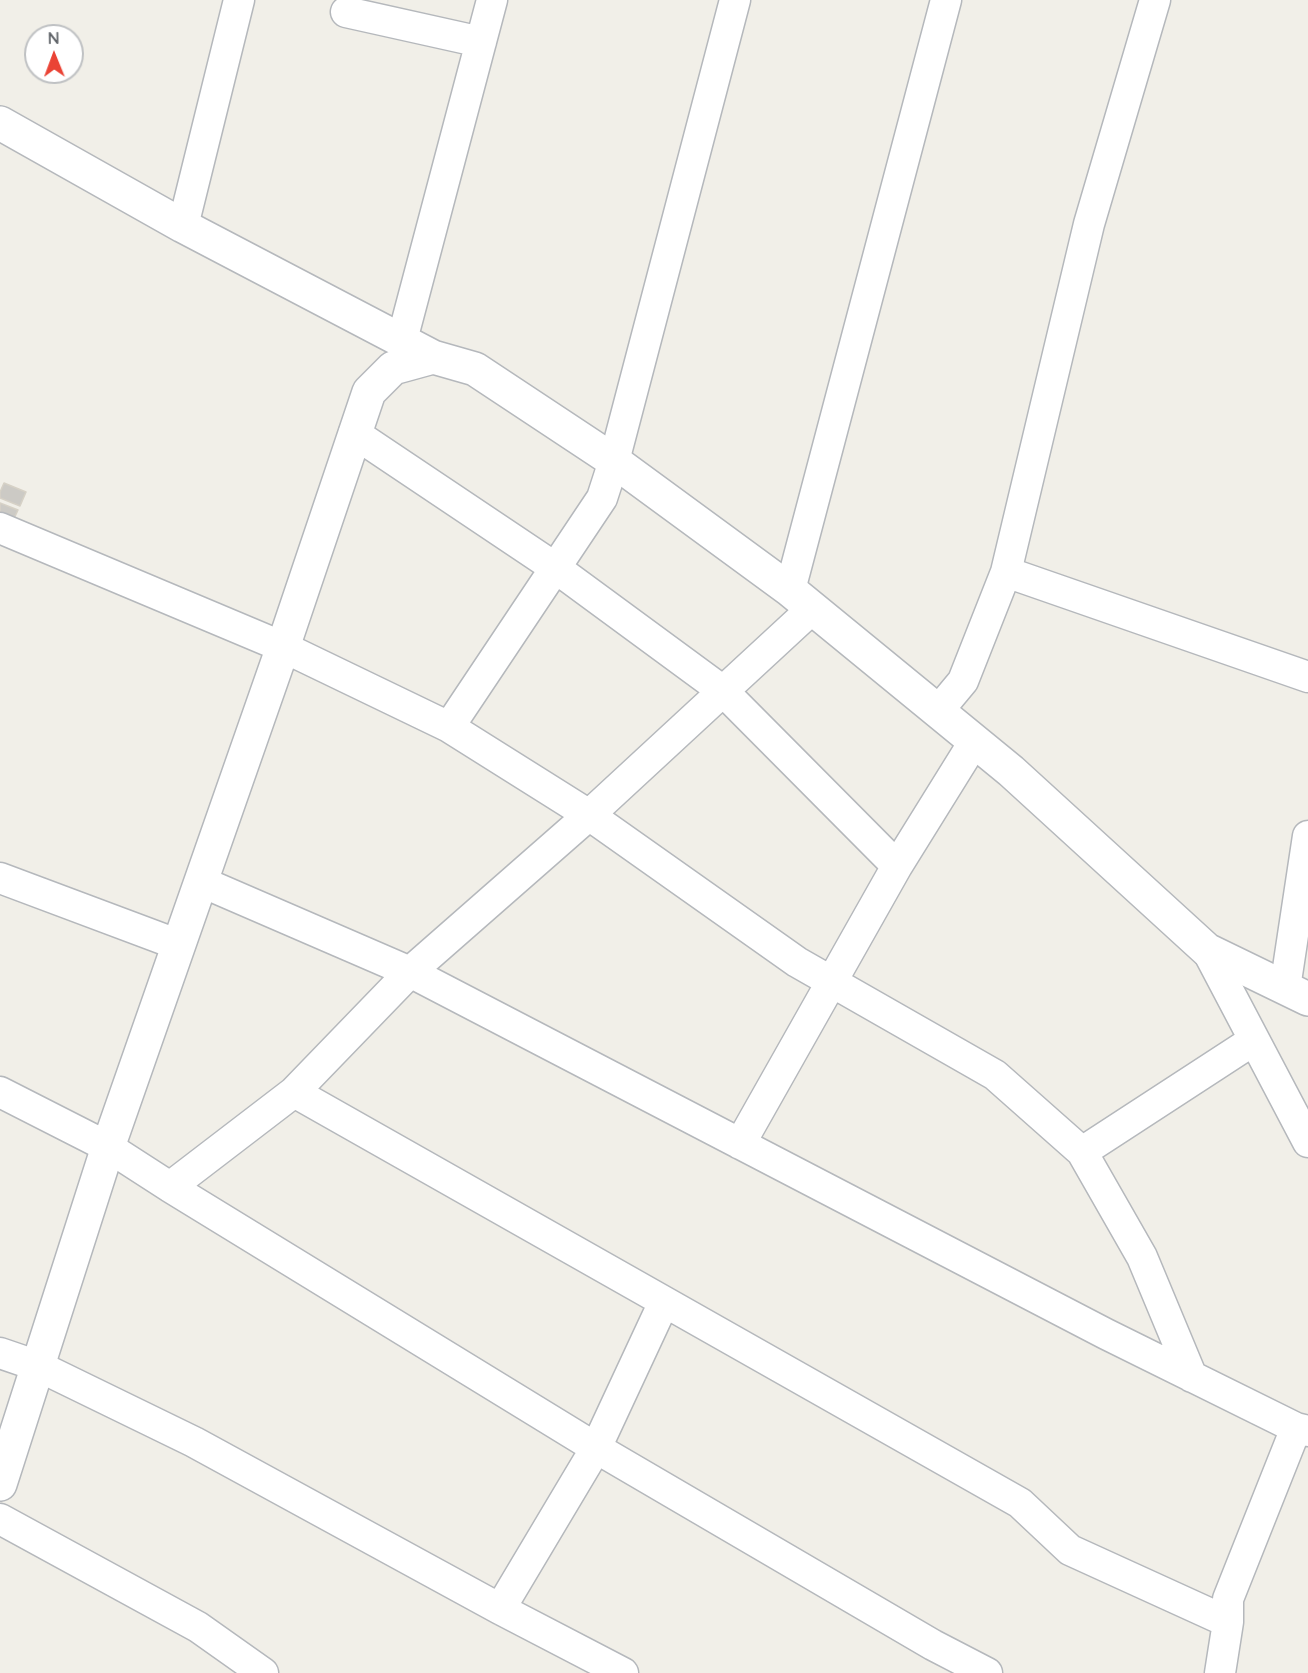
<!DOCTYPE html>
<html>
<head>
<meta charset="utf-8">
<style>
  body { margin:0 }
  #map { position:relative; width:1308px; height:1673px; overflow:hidden; background:#f1efe8; font-family:Quicksand,sans-serif }
  canvas { display:block }
  .north { position:absolute; left:24px; top:24px; width:60px; height:60px; box-sizing:border-box; background:#fff; border:2px solid #bfc1c3; border-radius:50%; rotate:359deg; font-size:16px; font-weight:700; line-height:24px; text-align:center; color:#5f6368 }
  .north::after { content:''; display:block; margin:auto; width:21px; height:27px; background:#ea4335; clip-path:polygon(50% 0,100% 100%,50% 72%,0 100%) }
</style>
</head>
<body>
<div id="map">
<canvas width="1308" height="1673"></canvas>
<div class="north">N</div>
</div>
<script>
const g = document.querySelector('canvas').getContext('2d');
g.lineJoin = 'round';
function fillPath(path, color) {
  g.fillStyle = color;
  g.fill(path, 'evenodd');
}
function toPath(rows) {
  const path = new Path2D();
  for (const r of rows) {
    path.moveTo(r[0], r[1]);
    for (let i = 2; i < r.length; i += 2) path.lineTo(r[i], r[i + 1]);
  }
  return path;
}
function strokePath(path, color, width, dash) {
  g.strokeStyle = color;
  g.lineWidth = width;
  g.lineCap = dash ? 'butt' : 'round';
  g.setLineDash(dash || []);
  g.stroke(path);
}
const building = toPath([
  [4,483,26,492,20,506,0,498,0,492,4,483],
  [0,503,18,510,12,523,0,518,0,503]
]);
const minor = toPath([
  [346,12,481,42],
  [183,226,239,0],
  [402,340,492,0],
  [354,433,557,569,723,691,897,866],
  [0,528,283,647,449,727,589,815,797,962,995,1075,1082,1152,1142,1257,1192,1377],
  [1006,572,1308,677],
  [790,590,946,0],
  [938,711,963,681,1006,572,1089,224,1155,0],
  [449,727,602,498,614,461,735,0],
  [0,878,179,945],
  [202,882,410,972,1106,1334,1296,1428,1308,1431],
  [1207,950,1308,1142],
  [1285,988,1308,836],
  [0,1092,108,1147,170,1187,596,1448,933,1645,987,1673],
  [294,1092,1020,1503,1070,1550,1228,1622],
  [740,1144,897,866,974,742],
  [1082,1152,1254,1040],
  [170,1187,294,1092,410,972,589,815,813,608],
  [0,1353,38,1366,194,1442,500,1609,623,1673],
  [0,1519,198,1627,263,1673],
  [500,1609,596,1448,664,1302],
  [1220,1673,1228,1622,1228,1599,1296,1428]
]);
const tertiary = toPath([
  [0,123,183,226,433,357],
  [0,1484,108,1147,283,647,369,392,393,368,433,357,475,369,614,461,790,590,1011,771,1207,950,1308,999]
]);
fillPath(building, '#cccac5');
strokePath(building, '#d6d1c6', 1.5);
strokePath(minor, '#b5b8bc', 33);
strokePath(tertiary, '#b5b8bc', 36);
strokePath(minor, '#fff', 30);
strokePath(tertiary, '#fff', 33);
</script>
</body>
</html>
